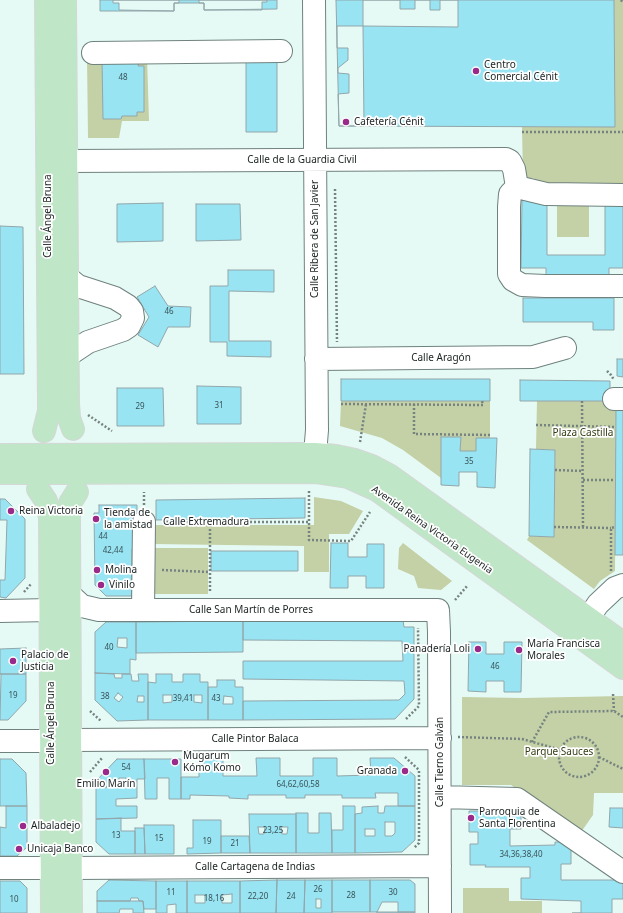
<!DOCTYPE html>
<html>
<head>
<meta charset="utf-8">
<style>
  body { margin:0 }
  canvas { display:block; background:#e5faf5 }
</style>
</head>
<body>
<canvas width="623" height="913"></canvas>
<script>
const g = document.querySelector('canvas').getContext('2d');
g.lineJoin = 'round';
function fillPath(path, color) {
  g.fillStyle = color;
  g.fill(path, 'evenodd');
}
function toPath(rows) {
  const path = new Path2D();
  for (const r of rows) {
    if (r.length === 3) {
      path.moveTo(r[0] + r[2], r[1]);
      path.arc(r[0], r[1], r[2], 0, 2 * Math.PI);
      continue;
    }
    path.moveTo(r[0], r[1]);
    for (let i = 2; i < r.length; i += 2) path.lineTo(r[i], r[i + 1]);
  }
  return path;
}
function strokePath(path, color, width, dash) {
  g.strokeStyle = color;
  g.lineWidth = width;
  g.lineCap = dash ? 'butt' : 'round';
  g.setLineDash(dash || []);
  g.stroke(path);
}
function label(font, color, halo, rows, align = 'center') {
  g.font = font + ' "Noto Sans",sans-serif';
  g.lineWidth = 3.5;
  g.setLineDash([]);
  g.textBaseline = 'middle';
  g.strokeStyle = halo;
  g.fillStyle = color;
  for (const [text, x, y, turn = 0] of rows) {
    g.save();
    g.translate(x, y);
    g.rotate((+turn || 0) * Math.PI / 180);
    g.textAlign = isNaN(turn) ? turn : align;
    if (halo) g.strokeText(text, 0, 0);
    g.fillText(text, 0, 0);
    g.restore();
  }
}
const green = toPath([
  [614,0,623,0,623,187,545,186,533,178,523,178,522,127,615,127],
  [87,57,147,57,149,121,122,121,119,138,88,138],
  [557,203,589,203,589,237,557,237],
  [341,401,490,401,490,438,477,438,476,451,460,451,460,437,441,437,441,478,403,450,382,438,340,426],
  [537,401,610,401,616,406,615,571,600,581,594,589,527,540,529,536,554,537,555,450,536,449],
  [314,497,341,501,363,511,349,534,329,534,329,572,304,572,304,546,152,544,153,525,314,525],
  [403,543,452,581,441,590,418,588,414,576,398,569,399,548],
  [153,548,208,548,208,594,152,594],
  [623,696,623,793,594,793,593,815,579,835,511,785,462,785,462,697,522,698],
  [463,888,509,888,509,901,542,901,542,913,463,913]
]);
const building = toPath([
  [100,0,277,0,277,9,204,10,204,3,174,3,174,11,100,11,100,0],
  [113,0,179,0,179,3,174,3,174,11,119,10,119,3,113,3,113,0],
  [199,0,267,0,267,2,262,2,262,10,204,10,204,3,199,3,199,0],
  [336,0,614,0,615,127,339,126,336,0],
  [363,0,400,0,400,9,415,9,415,0,430,0,430,10,440,10,440,0,458,0,458,27,363,26,363,0],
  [337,26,363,26,364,126,339,126,338,94,349,93,349,74,338,73,338,68,348,60,348,48,337,48,337,26],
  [246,55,277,55,277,132,246,132,246,55],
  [102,59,139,62,138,66,144,66,144,112,137,112,137,116,122,116,121,119,103,119,102,59],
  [522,200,547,200,547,255,605,255,605,200,623,200,623,268,609,268,609,279,546,278,546,268,521,268,522,200],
  [163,203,163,241,117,242,117,204,163,203],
  [196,204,240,204,241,240,196,241,196,204],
  [0,226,23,227,24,374,0,374,0,226],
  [228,270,274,270,274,292,229,291,229,341,271,341,271,357,227,356,227,342,210,342,210,286,228,286,228,270],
  [155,286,168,306,191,307,190,327,168,327,158,347,138,335,149,317,137,297,155,286],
  [523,298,614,298,614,330,593,330,593,322,523,322,523,298],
  [617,359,623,359,623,377,617,376,617,359],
  [341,379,490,379,490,401,341,401,341,379],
  [520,380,610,381,610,401,520,401,520,380],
  [197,386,241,387,241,424,197,424,197,386],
  [117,388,163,388,164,426,117,426,117,388],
  [616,406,623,406,623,555,615,555,616,406],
  [441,437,461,437,460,451,476,451,476,438,497,438,495,488,477,487,477,472,459,472,459,486,441,485,441,437],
  [530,449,555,450,554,537,529,536,530,449],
  [305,498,305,518,156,520,156,500,305,498],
  [0,499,5,499,25,519,25,578,6,598,0,597,0,580,5,580,7,520,0,520,0,499],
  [99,505,137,505,137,550,132,549,132,596,106,596,95,585,94,513,99,513,99,505],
  [331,543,348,543,348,557,367,557,367,544,384,544,384,588,366,588,366,576,348,576,348,588,330,588,331,543],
  [211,551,298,551,298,571,211,571,211,551],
  [403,620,404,627,414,627,414,699,395,719,243,720,243,701,399,700,405,694,404,681,243,679,243,661,403,661,402,641,243,640,243,621,403,620],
  [243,621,243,652,136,653,136,622,243,621],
  [106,622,136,622,136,660,130,659,130,674,95,673,95,632,106,622],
  [118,638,127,638,127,648,117,647,118,638],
  [469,642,486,642,486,654,504,654,504,642,522,642,521,692,504,692,504,681,486,681,486,692,468,691,469,642],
  [26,648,26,674,0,674,0,649,26,648],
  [95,673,114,674,115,678,122,678,122,674,131,674,132,681,139,681,138,674,148,674,148,720,117,721,95,700,95,673],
  [118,693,123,697,119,702,114,698,118,693],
  [138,696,144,696,144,702,137,702,138,696],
  [1,674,26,674,26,701,8,720,0,720,1,674],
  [156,674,172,674,172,682,183,682,183,674,200,674,200,682,208,682,208,720,148,720,148,682,156,683,156,674],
  [163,695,172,695,172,702,163,703,163,695],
  [194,695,202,695,202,703,194,702,194,695],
  [217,680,235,680,235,687,243,687,243,720,208,720,208,687,217,687,217,680],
  [224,696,233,697,233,704,223,704,224,696],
  [223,758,223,776,257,776,256,758,280,758,280,776,313,776,313,758,337,758,337,776,371,775,370,758,394,758,415,776,415,806,398,806,398,793,375,793,376,798,342,798,342,795,305,795,305,798,286,798,286,795,248,795,248,799,229,798,229,796,190,795,190,799,181,799,181,777,199,777,199,759,223,758],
  [0,759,12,759,26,773,27,806,0,806,0,759],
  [117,759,144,759,145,779,137,779,137,787,126,787,126,778,119,778,119,787,96,787,96,781,117,759],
  [144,759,181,759,181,799,169,799,169,778,157,778,157,799,145,799,144,759],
  [96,787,137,787,137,798,116,799,116,806,137,806,137,818,96,819,96,787],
  [6,806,27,806,27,847,17,856,0,856,0,827,6,828,6,806],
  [343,806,355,806,355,853,332,853,332,830,343,830,343,806],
  [378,806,378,813,384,813,385,806,415,806,415,840,402,852,355,853,355,814,362,813,362,807,378,806],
  [385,822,395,822,395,833,392,836,385,836,385,822],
  [365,829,375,829,375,836,365,836,365,829],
  [485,808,521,808,521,829,510,829,510,846,555,845,555,842,571,842,571,864,561,864,561,880,623,880,623,899,612,899,612,913,572,913,581,913,581,901,521,899,521,878,530,878,530,867,485,867,486,865,470,865,470,844,478,844,478,832,469,832,469,811,485,811,485,808],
  [610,808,623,808,623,828,609,827,610,808],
  [296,813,308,813,308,833,319,833,319,813,331,813,332,853,296,853,296,813],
  [249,814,296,814,296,853,250,853,249,814],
  [258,827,265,827,264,834,259,834,258,827],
  [281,827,288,827,287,834,282,834,281,827],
  [121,818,121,831,135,831,135,854,109,854,96,842,96,819,121,818],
  [193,820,221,820,221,853,187,854,187,848,193,848,193,820],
  [144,825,174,825,174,854,145,854,144,825],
  [135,828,144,828,145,854,135,854,135,828],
  [221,836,249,836,250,853,221,853,221,836],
  [109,880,156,881,156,909,144,909,143,901,139,901,138,898,131,898,130,901,97,901,97,891,109,880],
  [277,880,305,880,304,913,276,913,277,880],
  [277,880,276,913,240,913,240,881,277,880],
  [305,880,332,880,332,913,304,913,305,880],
  [316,899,321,899,321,908,316,908,316,899],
  [332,880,370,880,370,912,332,912,332,880],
  [370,880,410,880,415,884,415,912,398,912,398,902,382,902,377,912,370,912,370,880],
  [0,881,20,881,27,888,27,913,0,913,0,881],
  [156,881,187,881,187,913,176,913,176,904,167,905,167,913,156,913,156,881],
  [187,881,240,881,240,913,187,913,187,881],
  [232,894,232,903,222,903,222,895,232,894],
  [195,895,205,895,205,903,195,903,195,895],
  [97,901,143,901,144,913,133,913,133,909,120,909,119,913,97,913,97,901],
  [377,912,415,912,415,913,377,913,377,912]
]);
const path = toPath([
  [621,0,623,3],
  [522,132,623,132],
  [335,189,337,342],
  [607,371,611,375,614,380],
  [582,401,583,528],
  [341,404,483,405,482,401],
  [414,404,414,434,490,435],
  [88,415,112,431],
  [536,425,615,427],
  [360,442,366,404],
  [555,470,583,471],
  [583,480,615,480],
  [309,491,309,540,351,541,370,512],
  [144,505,144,492],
  [162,522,309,522],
  [554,527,611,528],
  [162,570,210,572],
  [611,571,611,528,615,527],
  [210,591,210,522],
  [24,592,31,584],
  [455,600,468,585],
  [613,694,614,711],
  [90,711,101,721],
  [406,719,419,706,418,628],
  [458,737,522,739,561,750],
  [579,757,20],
  [532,742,549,712,614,711,623,717],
  [405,757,419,770,419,843,414,848],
  [599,757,623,769],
  [90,772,102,758]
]);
const minor = toPath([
  [314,0,317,430,315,454],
  [93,53,281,51],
  [66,161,506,159,510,161,514,169,517,187],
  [517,187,510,194,509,207,509,274,513,280,522,285,545,286,623,286],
  [517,187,546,194,623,195],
  [67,277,78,286,115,298,128,306,132,311,133,318,129,326,123,330,88,342,67,356],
  [316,359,533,357,565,348],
  [614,399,623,399],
  [69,594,82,606,99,610,438,610,439,632,440,913],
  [143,610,144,522],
  [0,611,50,610],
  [589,617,598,604,615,588,623,585],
  [70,740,440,738],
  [0,741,50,741],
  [440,797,517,799,623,872],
  [0,868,51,868],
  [71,868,440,866]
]);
const major = toPath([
  [65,0,68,403,69,418,73,429],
  [44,431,49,411,46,0],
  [0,455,315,454,336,456,355,460,372,466,389,475,623,643],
  [0,473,315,472,348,477,377,490,623,668],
  [38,489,46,501,50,517,52,913],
  [71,913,69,518,70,503,77,492]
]);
const markers = [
  [476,71,4,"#9a2a89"],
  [346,122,4,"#9a2a89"],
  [11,511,4,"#9a2a89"],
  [96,519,4,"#9a2a89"],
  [97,570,4,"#9a2a89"],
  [101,585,4,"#9a2a89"],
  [478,649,4,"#9a2a89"],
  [519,650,4,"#9a2a89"],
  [13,661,4,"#9a2a89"],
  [175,762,4,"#9a2a89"],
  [405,771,4,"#9a2a89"],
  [106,772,4,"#9a2a89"],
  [471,818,4,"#9a2a89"],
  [23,826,4,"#9a2a89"],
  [19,849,4,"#9a2a89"]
];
const numberNames = [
  ["48",123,78],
  ["46",169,312],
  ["31",219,406],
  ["29",140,407],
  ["35",469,462],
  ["44",103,537],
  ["42,44",113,551],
  ["40",109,648],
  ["46",495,667],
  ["19",13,696],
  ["38",105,697],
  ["39,41",183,699],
  ["43",216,699],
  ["54",126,768],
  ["64,62,60,58",298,785],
  ["23,25",273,831],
  ["13",116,836],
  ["15",159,839],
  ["19",207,842],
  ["21",235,844],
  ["34,36,38,40",521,855],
  ["26",318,890],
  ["11",171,893],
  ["30",393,893],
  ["28",351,896],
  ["22,20",258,897],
  ["24",291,897],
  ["18,16",214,899],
  ["10",14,900]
];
const poiNames = [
  ["Centro",484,65],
  ["Comercial Cénit",484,77],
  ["Cafetería Cénit",354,122],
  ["Reina Victoria",19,511],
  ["Tienda de",104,513],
  ["la amistad",104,525],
  ["Molina",105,570],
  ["Vinilo",109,585],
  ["María Francisca",527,644],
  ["Morales",527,656],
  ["Panadería Loli",470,649,"right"],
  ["Palacio de",21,655],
  ["Justicia",21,667],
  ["Mugarum",183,756],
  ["Kómo Komo",183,768],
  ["Granada",397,771,"right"],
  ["Emilio Marín",106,784,"center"],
  ["Parroquia de",479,812],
  ["Santa Florentina",479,824],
  ["Albaladejo",31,826],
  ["Unicaja Banco",27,849]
];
const streetNames = [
  ["Calle de la Guardia Civil",302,160],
  ["Calle Ángel Bruna",48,216,-90],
  ["Calle Ribera de San Javier",315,239,-90],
  ["Calle Aragón",441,358],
  ["Calle Extremadura",206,522],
  ["Avenida Reina Victoria Eugenia",432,530,35],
  ["Calle San Martín de Porres",251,610],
  ["Calle Ángel Bruna",51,723,-90],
  ["Calle Pintor Balaca",255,739],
  ["Calle Tierno Galván",440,762,-90],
  ["Calle Cartagena de Indias",255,867]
];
const parkNames = [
  ["Plaza Castilla",583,433],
  ["Parque Sauces",559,752]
];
fillPath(green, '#c4d0a5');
fillPath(building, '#98e4f3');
strokePath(building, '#92a6aa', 1);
strokePath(minor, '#6f827e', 24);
strokePath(major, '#d6d7d7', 24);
strokePath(path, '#768381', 2.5, [2, 2]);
strokePath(minor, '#fff', 22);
strokePath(major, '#bee6c7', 22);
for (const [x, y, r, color] of markers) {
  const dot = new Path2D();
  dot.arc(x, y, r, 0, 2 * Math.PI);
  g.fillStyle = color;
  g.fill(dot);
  strokePath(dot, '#fff', 1.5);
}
label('8px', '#3a5256', null, numberNames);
label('10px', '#1a2221', '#fff', poiNames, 'left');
label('10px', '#1a2221', '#fff', streetNames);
label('10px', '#333c12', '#fff', parkNames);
</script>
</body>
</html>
